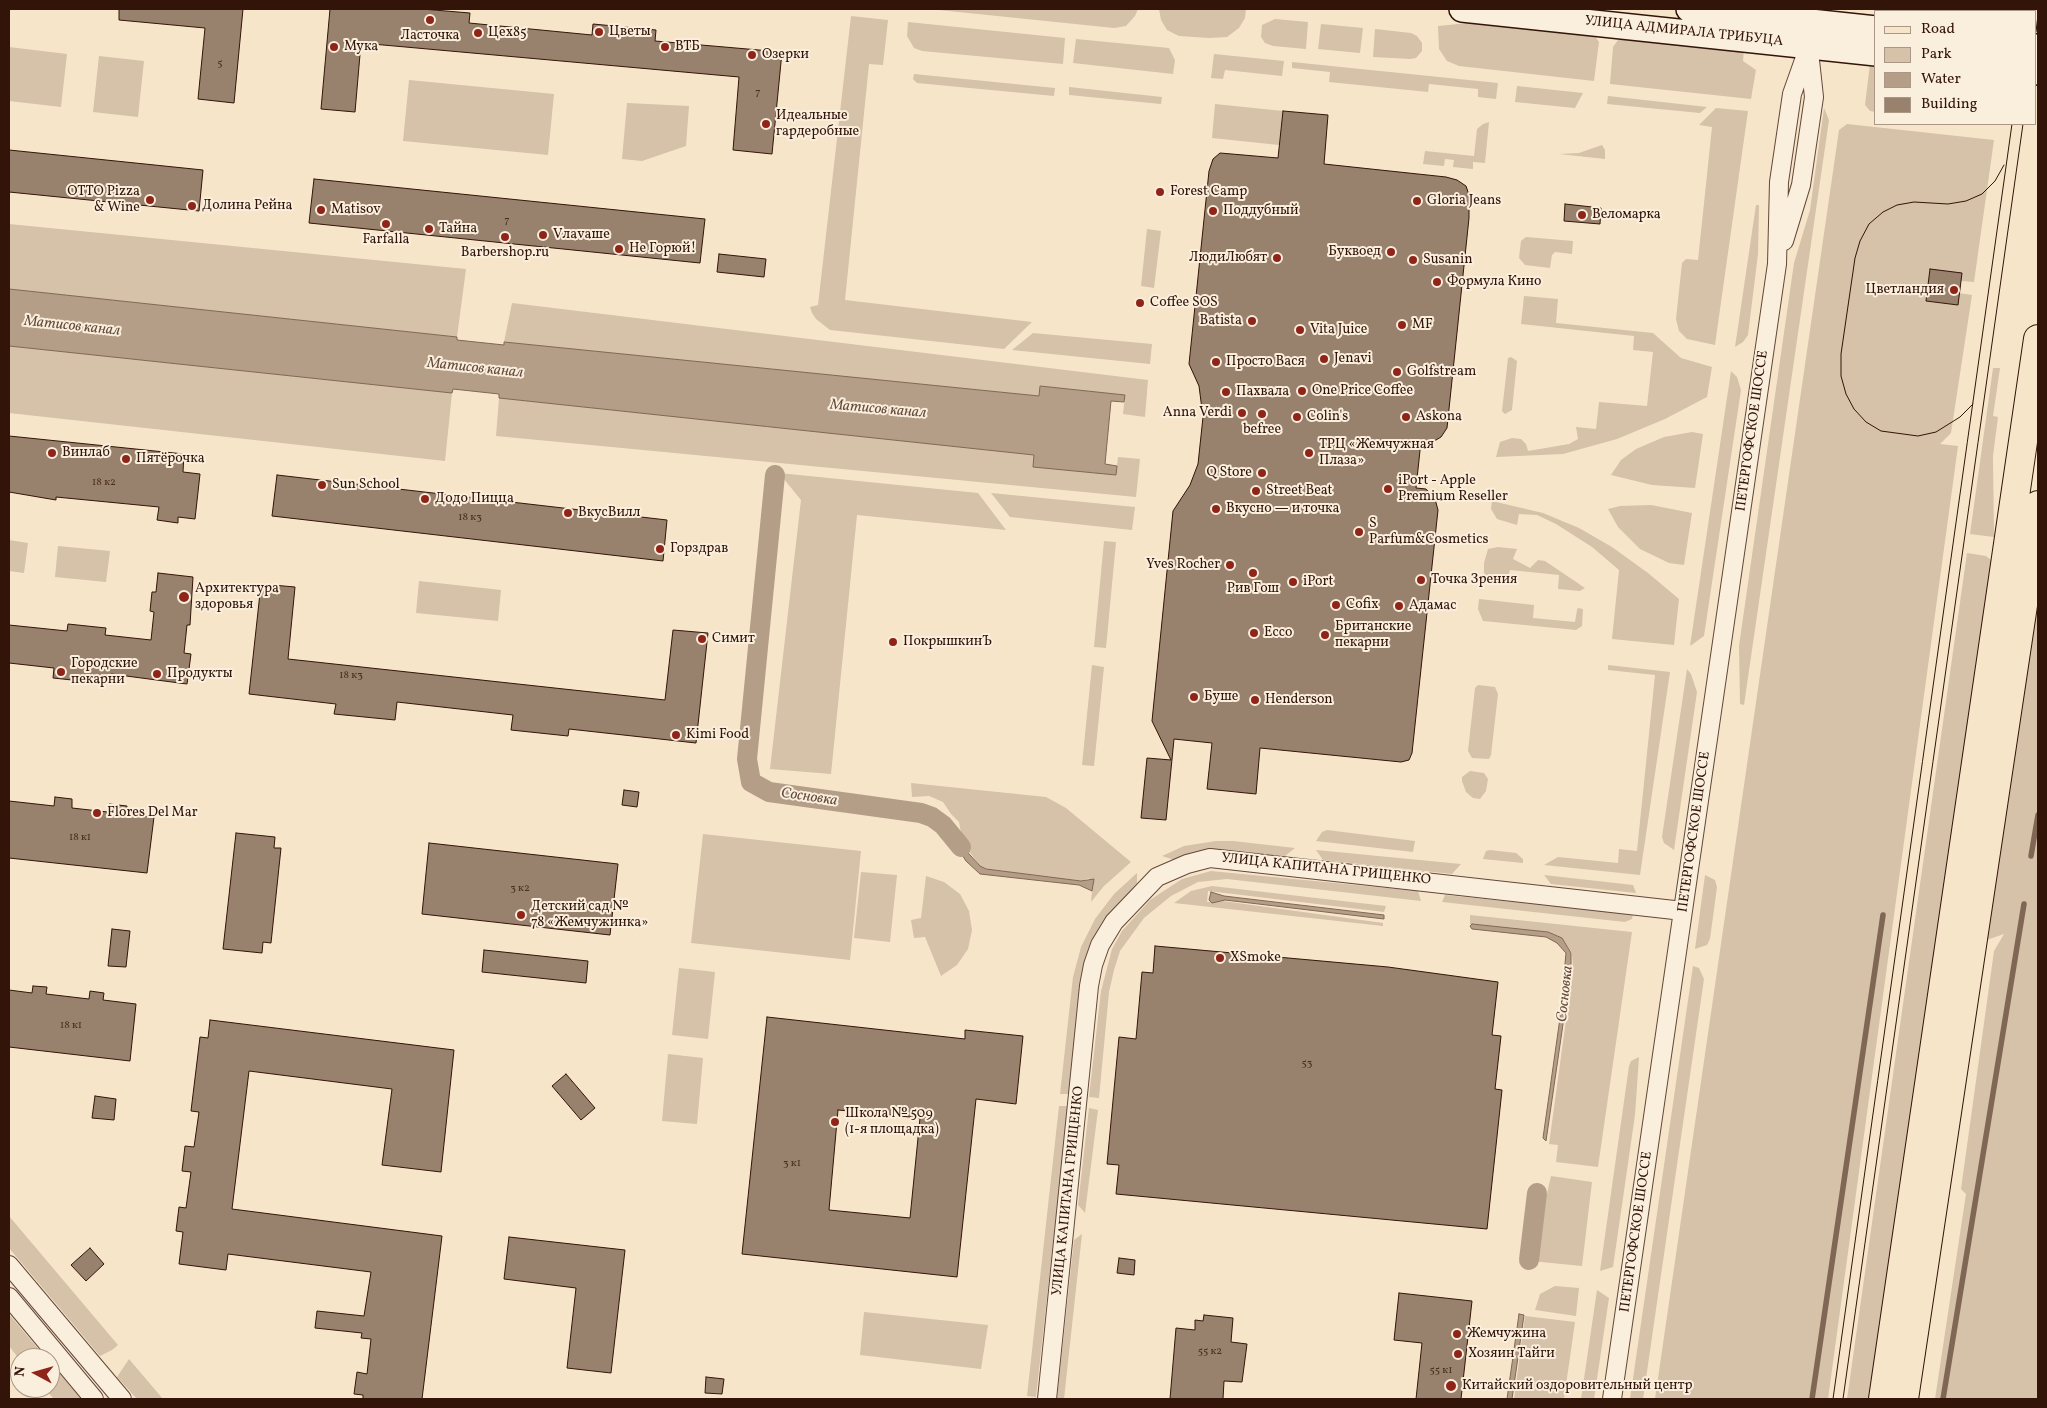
<!DOCTYPE html>
<html>
<head>
<meta charset="utf-8">
<style>
  body { margin:0 }
  #map { position:relative; width:2047px; height:1408px; overflow:hidden; background:#f7e5ca; font-family:Vollkorn,serif }
  canvas { display:block }
  .frame { position:absolute; inset:0; border:10px solid #321409; pointer-events:none }
  .legend { position:absolute; left:1874px; top:10px; width:162px; height:115px; box-sizing:border-box; background:#faeedd; border:1px solid #aa9788; margin:0; padding:6px 9px; list-style:none; font-size:15px; color:#321409 }
  .legend li { display:flex; align-items:center; gap:10px; height:25px }
  .legend b { width:25px; border:1px solid #aa9788 }
  .north { position:absolute; left:10px; top:1348px; width:50px; height:50px; box-sizing:border-box; background:#faeedd; border:1px solid #aa9788; border-radius:50%; rotate:276deg; font-size:14px; font-weight:700; line-height:20px; text-align:center; color:#321409 }
  .north::after { content:''; display:block; margin:auto; width:18px; height:22px; background:#8f2418; clip-path:polygon(50% 0,100% 100%,50% 72%,0 100%) }
</style>
</head>
<body>
<div id="map">
<canvas width="2047" height="1408"></canvas>
<div class="frame"></div>
<ul class="legend">
<li><b style="height:6px;background:#f7e5ca"></b>Road</li>
<li><b style="height:14px;background:#d6c1a9"></b>Park</li>
<li><b style="height:14px;background:#b49e88"></b>Water</li>
<li><b style="height:14px;background:#98816d"></b>Building</li>
</ul>
<div class="north">N</div>
</div>
<script>
const g = document.querySelector('canvas').getContext('2d');
g.lineJoin = 'round';
function fillPath(path, color) {
  g.fillStyle = color;
  g.fill(path, 'evenodd');
}
function toPath(rows) {
  const path = new Path2D();
  for (const r of rows) {
    path.moveTo(r[0], r[1]);
    for (let i = 2; i < r.length; i += 2) path.lineTo(r[i], r[i + 1]);
  }
  return path;
}
function strokePath(path, color, width, dash) {
  g.strokeStyle = color;
  g.lineWidth = width;
  g.lineCap = dash ? 'butt' : 'round';
  g.setLineDash(dash || []);
  g.stroke(path);
}
function label(font, color, halo, rows, align = 'center') {
  g.font = font + ' Vollkorn,serif';
  g.lineWidth = 4;
  g.setLineDash([]);
  g.textBaseline = 'middle';
  g.strokeStyle = halo;
  g.fillStyle = color;
  for (const [text, x, y, turn = 0] of rows) {
    g.save();
    g.translate(x, y);
    g.rotate((+turn || 0) * Math.PI / 180);
    g.textAlign = isNaN(turn) ? turn : align;
    if (halo) g.strokeText(text, 0, 0);
    g.fillText(text, 0, 0);
    g.restore();
  }
}
const green = toPath([
  [929,9,1138,9,1135,16,1126,26,1114,28],
  [1159,9,1246,9,1245,18,1239,28,1227,37,1209,38,1179,36,1167,30,1161,20],
  [1878,9,2020,9,2020,11,1877,11],
  [851,16,888,20,883,65,869,64,845,300,1032,322,1004,349,830,330,816,319,812,313,810,307,818,305],
  [1275,19,1308,22,1306,49,1273,46,1265,43,1261,37,1262,25],
  [1489,21,1591,31,1599,42,1594,81,1459,66,1447,61,1439,49,1438,26],
  [908,22,1065,38,1063,64,922,51,914,48,907,36],
  [1321,24,1363,28,1360,53,1318,49],
  [1375,29,1411,33,1417,36,1422,43,1422,51,1416,58,1410,59,1373,57],
  [1625,37,1744,49,1743,61,1756,70,1751,99,1610,84,1613,47,1618,40],
  [1076,39,1169,48,1175,60,1173,74,1073,63],
  [9,47,67,54,61,107,9,101],
  [1214,54,1284,61,1282,76,1225,70,1223,79,1211,78],
  [99,56,144,61,138,117,93,112],
  [1292,62,1498,83,1496,99,1478,97,1478,89,1429,84,1428,92,1329,82,1330,72,1292,68],
  [1870,64,1876,64,1876,112,1870,111,1865,105],
  [914,74,1055,88,1054,96,917,83,913,79],
  [409,80,554,94,548,155,403,141],
  [1517,86,1583,93,1575,108,1515,102],
  [1069,87,1162,97,1161,104,1069,95],
  [1608,96,1707,107,1700,113,1607,104],
  [627,103,689,106,686,146,642,161,622,159],
  [1215,104,1283,111,1279,145,1212,138],
  [1716,108,1748,111,1715,345,1687,339,1679,331,1676,319,1682,263,1686,259,1698,260,1712,127,1699,125],
  [1824,108,1829,120,1744,705,1740,704,1739,646,1794,263,1810,210],
  [1489,122,1485,163,1473,162,1473,169,1453,167,1454,160,1445,159,1444,166,1423,164,1425,151,1474,156,1477,129,1483,124],
  [1847,124,1994,140,1974,282,1961,281,1930,270,1926,301,1957,305,1959,293,1972,295,1951,433,1940,444,1958,446,1828,1399,1655,1399,1839,130],
  [1602,145,1605,150,1605,159,1559,154,1579,153],
  [1756,205,1759,205,1758,254,1748,335,1743,342,1735,347],
  [9,224,466,269,457,337,9,289],
  [1147,229,1161,231,1154,288,1141,286],
  [1526,237,1573,241,1572,254,1555,252,1552,255,1550,268,1525,265,1519,258,1521,241],
  [1524,296,1558,299,1556,323,1653,333,1681,358,1712,367,1707,397,1665,419,1617,439,1563,454,1496,457,1500,442,1512,438,1521,439,1526,444,1528,451,1569,444,1578,439,1576,427,1596,429,1599,402,1647,406,1653,352,1633,350,1634,336,1521,324],
  [512,303,1148,380,1145,417,1123,414,1125,395,1040,386,1039,396,504,342],
  [1033,333,1152,344,1150,364,1012,350],
  [9,346,452,393,445,461,9,413],
  [1511,357,1517,361,1512,410,1505,414,1502,411,1508,358],
  [1993,368,2000,368,1993,416,1998,417,1993,456,1994,537,1970,534],
  [1731,371,1737,377,1741,390,1704,636,1690,646],
  [499,398,1034,455,1033,466,1116,475,1118,457,1140,459,1136,497,496,436],
  [1692,432,1703,434,1695,488,1652,485,1611,475,1621,460,1636,449,1664,437],
  [779,473,978,493,1006,530,857,515,831,774,770,769,801,500],
  [991,493,1135,507,1132,530,1010,517],
  [1492,501,1543,513,1579,528,1612,547,1648,573,1679,599,1674,645,1612,639,1619,570,1592,547,1556,524,1537,515,1519,514,1517,525,1497,519,1491,509],
  [1651,505,1692,513,1684,565,1669,563,1640,549,1618,527,1608,509,1620,506],
  [9,540,28,543,24,573,9,571],
  [1104,541,1116,542,1106,648,1094,647],
  [58,546,110,551,106,582,55,577],
  [1498,547,1517,549,1513,559,1530,568,1538,560,1545,561,1585,588,1580,591,1558,589,1559,575,1510,570,1507,581,1488,578,1484,573,1484,563,1488,549],
  [1967,553,1986,556,1996,564,1870,1399,1847,1399],
  [419,581,501,590,498,621,416,613],
  [2038,594,2038,1399,1935,1399,1966,1194,1961,1189,1994,951,2004,934,1984,941],
  [1479,599,1534,605,1533,618,1575,622,1577,610,1578,608,1583,609,1582,626,1576,630,1483,621,1478,609],
  [1092,665,1104,667,1094,766,1082,765],
  [1608,665,1670,672,1640,875,1544,865,1558,857,1618,863,1619,849,1637,851,1655,675,1608,670],
  [1687,669,1691,674,1697,692,1674,850,1664,843,1662,837],
  [1478,685,1495,687,1498,694,1491,755,1489,759,1472,758,1468,751,1475,688],
  [1470,771,1484,773,1488,779,1486,791,1480,799,1473,798,1466,792,1462,781,1462,777],
  [911,783,1046,797,1066,808,1131,862,1104,886,1091,902,1092,891,1089,878,1082,881,986,869,980,866,963,843,959,822,951,814,943,802,929,796,912,797],
  [1327,830,1415,841,1413,852,1316,841,1322,832],
  [703,834,861,851,850,960,691,943],
  [1216,841,1233,841,1295,848,1285,856,1216,850,1174,860,1162,856,1184,846],
  [1316,850,1461,864,1452,874,1323,860],
  [1490,850,1516,853,1523,859,1523,863,1483,859,1486,851],
  [1211,871,1418,891,1421,901,1227,879,1198,882,1171,896,1144,918,1120,951,1114,970,1109,992,1099,1098,1089,1097,1101,991,1112,949,1122,931,1150,900,1182,879],
  [861,872,897,875,890,942,854,938],
  [1137,873,1137,883,1102,925,1089,950,1080,995,1069,1094,1060,1094,1073,977,1081,947,1095,919,1114,894],
  [1544,875,1633,885,1636,893,1551,884],
  [1705,875,1715,880,1717,887,1710,939,1707,945,1695,949],
  [926,876,944,882,960,894,969,911,972,930,968,949,957,965,941,976,925,937,914,938,911,920,921,918],
  [1212,886,1386,906,1384,912,1208,891,1207,902,1223,901,1383,923,1383,926,1174,903,1191,891],
  [1445,895,1633,914,1632,919,1625,922,1442,902],
  [1470,915,1632,932,1598,1167,1556,1162,1558,1145,1549,1144,1573,969,1572,953,1562,938,1548,932,1470,924],
  [1693,966,1699,968,1704,979,1643,1399,1630,1399],
  [679,968,715,972,708,1039,672,1035],
  [668,1054,703,1058,697,1124,662,1121],
  [1639,1057,1635,1115,1613,1267,1600,1271,1629,1066,1631,1061],
  [1059,1106,1068,1106,1036,1397,1027,1396],
  [1089,1108,1098,1110,1085,1213,1078,1205],
  [1551,1176,1592,1182,1582,1266,1531,1261,1540,1194,1547,1194],
  [9,1216,118,1345,112,1350,100,1356,9,1248],
  [1082,1234,1064,1399,1057,1398,1074,1240],
  [1555,1286,1579,1288,1576,1316,1535,1310,1540,1294],
  [1597,1290,1609,1298,1594,1399,1581,1399],
  [864,1312,988,1325,981,1369,860,1355],
  [9,1314,46,1358,20,1360,9,1346],
  [1525,1316,1575,1322,1564,1399,1514,1399],
  [129,1359,163,1399,137,1399,117,1377],
  [50,1362,81,1399,54,1399,44,1388,50,1388]
]);
const water = toPath([
  [9,289,457,337,457,340,504,345,504,342,1039,396,1040,386,1125,395,1124,402,1111,401,1105,464,1117,466,1116,475,1033,467,1034,455,499,398,499,394,453,389,452,393,9,346,9,289],
  [943,825,980,866,986,869,1081,881,1094,879,1092,891,1079,885,980,874,966,861,943,825],
  [1211,892,1224,896,1384,915,1384,919,1225,900,1212,903,1209,900,1211,892],
  [1472,924,1548,932,1562,938,1571,953,1571,969,1546,1141,1543,1138,1560,1018,1566,953,1557,943,1546,937,1472,929,1470,926,1472,924],
  [1519,1314,1524,1315,1512,1399,1507,1399,1519,1314]
]);
const stream = toPath([
  [2031,856,2038,815],
  [1812,1399,1883,915],
  [1943,1399,2024,904]
]);
const canal = toPath([
  [775,475,747,759,751,782,769,792,921,813,932,817,943,825,961,847],
  [1529,1260,1537,1193]
]);
const building = toPath([
  [119,9,243,9,234,103,198,99,205,28,119,20,119,9],
  [330,9,422,9,470,13,469,23,592,35,593,24,656,30,655,41,782,52,772,154,733,150,739,77,361,43,355,112,321,109,330,9],
  [1283,111,1328,115,1324,164,1446,177,1457,180,1466,186,1469,195,1469,218,1447,428,1441,437,1431,443,1421,441,1416,488,1426,489,1435,499,1438,510,1412,753,1409,760,1401,762,1260,748,1256,794,1207,789,1212,743,1174,739,1166,820,1141,818,1147,758,1171,760,1152,721,1173,511,1190,485,1198,464,1203,417,1199,386,1189,364,1209,171,1213,159,1220,153,1278,158,1283,111],
  [9,150,203,170,199,211,9,192,9,150],
  [314,179,705,219,700,263,309,223,314,179],
  [1565,204,1601,208,1600,224,1564,221,1565,204],
  [719,254,766,259,764,277,717,272,719,254],
  [1930,269,1962,273,1958,305,1926,301,1930,269],
  [9,436,184,454,183,472,200,474,195,519,178,517,178,523,157,520,159,507,56,497,56,500,9,492,9,436],
  [277,475,667,520,663,561,272,516,277,475],
  [158,573,193,577,190,625,187,625,184,653,191,654,187,684,111,674,110,684,53,678,54,668,9,663,9,625,67,631,68,624,106,628,105,635,151,640,154,612,150,611,152,592,156,592,158,573],
  [261,584,295,587,288,659,665,700,673,630,708,633,696,743,569,729,568,736,511,730,513,715,397,702,395,720,334,714,336,704,249,694,261,584],
  [624,790,639,792,637,807,622,805,624,790],
  [55,797,72,799,72,808,108,812,109,804,127,806,126,814,154,817,147,873,9,858,9,801,54,806,55,797],
  [236,833,275,837,274,848,281,848,271,943,263,942,262,953,223,949,236,833],
  [429,843,618,864,610,935,422,914,429,843],
  [112,929,130,931,126,967,108,966,112,929],
  [1155,946,1388,967,1498,982,1492,1035,1501,1036,1495,1089,1502,1090,1487,1229,1116,1194,1119,1165,1107,1164,1119,1037,1136,1039,1142,972,1153,973,1155,946],
  [484,950,588,961,586,983,482,972,484,950],
  [33,986,47,987,46,994,89,999,90,991,104,993,103,1000,136,1004,130,1061,9,1047,9,990,32,993,33,986],
  [767,1017,965,1039,965,1030,1023,1036,1016,1104,976,1099,957,1277,742,1254,767,1017],
  [838,1110,920,1118,910,1218,829,1210,838,1110],
  [210,1020,454,1050,441,1172,382,1165,392,1089,249,1071,232,1209,442,1236,422,1399,363,1399,363,1395,354,1394,357,1372,367,1374,371,1339,361,1338,362,1333,315,1328,317,1311,364,1316,371,1272,228,1254,226,1270,179,1264,183,1232,176,1231,179,1207,186,1208,191,1172,182,1171,185,1146,194,1147,199,1112,191,1111,200,1037,208,1038,210,1020],
  [566,1074,595,1108,581,1120,552,1086,566,1074],
  [95,1096,116,1099,114,1120,92,1118,95,1096],
  [509,1237,625,1250,611,1373,567,1368,576,1288,504,1279,509,1237],
  [90,1248,104,1264,86,1281,71,1265,90,1248],
  [1119,1258,1135,1260,1134,1275,1117,1273,1119,1258],
  [1399,1293,1472,1301,1461,1399,1416,1399,1422,1343,1394,1340,1399,1293],
  [1204,1315,1233,1318,1231,1342,1247,1344,1242,1382,1224,1381,1223,1399,1170,1399,1176,1328,1195,1330,1195,1320,1203,1321,1204,1315],
  [706,1377,724,1379,722,1394,705,1393,706,1377]
]);
const street = toPath([
  [1784,241,1801,185,1814,97,1809,51],
  [9,1265,122,1399],
  [9,1297,94,1399],
  [1047,1399,1089,986,1093,965,1100,945,1114,922,1157,877,1187,864,1210,858,1683,911],
  [1612,1399,1777,264,1779,182,1792,94,1809,46]
]);
const secondary = toPath([
  [1462,9,1876,53],
  [1689,9,1876,29],
  [2036,47,2038,47],
  [2036,71,2038,72]
]);
const primary = toPath([
  [1883,1399,2038,339],
  [1904,1399,2038,505]
]);
const tram = toPath([
  [2027,11,2028,9],
  [2036,32,2038,15],
  [1973,404,1960,417,1936,432,1918,436,1881,431,1866,422,1854,409,1846,394,1841,376,1841,354,1855,258,1860,241,1869,224,1883,212,1897,205,1914,202,1948,204,1966,201,1982,194,1995,181,2004,165],
  [1833,1399,2012,124],
  [1843,1399,2023,124]
]);
const markers = [
  [430,20,5,"#8f2418"],
  [599,32,5,"#8f2418"],
  [478,33,5,"#8f2418"],
  [334,47,5,"#8f2418"],
  [665,47,5,"#8f2418"],
  [752,55,5,"#8f2418"],
  [766,124,5,"#8f2418"],
  [1160,192,5,"#8f2418"],
  [150,200,5,"#8f2418"],
  [1417,201,5,"#8f2418"],
  [192,206,5,"#8f2418"],
  [321,210,5,"#8f2418"],
  [1213,211,5,"#8f2418"],
  [1582,215,5,"#8f2418"],
  [386,224,5,"#8f2418"],
  [429,229,5,"#8f2418"],
  [543,235,5,"#8f2418"],
  [505,237,5,"#8f2418"],
  [619,249,5,"#8f2418"],
  [1391,252,5,"#8f2418"],
  [1277,258,5,"#8f2418"],
  [1413,260,5,"#8f2418"],
  [1437,282,5,"#8f2418"],
  [1954,290,5,"#8f2418"],
  [1140,303,5,"#8f2418"],
  [1252,321,5,"#8f2418"],
  [1402,325,5,"#8f2418"],
  [1300,330,5,"#8f2418"],
  [1324,359,5,"#8f2418"],
  [1216,362,5,"#8f2418"],
  [1397,372,5,"#8f2418"],
  [1302,391,5,"#8f2418"],
  [1226,392,5,"#8f2418"],
  [1242,413,5,"#8f2418"],
  [1262,414,5,"#8f2418"],
  [1297,417,5,"#8f2418"],
  [1406,417,5,"#8f2418"],
  [52,453,5,"#8f2418"],
  [1309,453,5,"#8f2418"],
  [126,459,5,"#8f2418"],
  [1262,473,5,"#8f2418"],
  [322,485,5,"#8f2418"],
  [1388,489,5,"#8f2418"],
  [1256,491,5,"#8f2418"],
  [425,499,5,"#8f2418"],
  [1216,509,5,"#8f2418"],
  [568,513,5,"#8f2418"],
  [1359,532,5,"#8f2418"],
  [660,549,5,"#8f2418"],
  [1230,565,5,"#8f2418"],
  [1253,573,5,"#8f2418"],
  [1421,580,5,"#8f2418"],
  [1293,582,5,"#8f2418"],
  [184,597,6,"#8f2418"],
  [1336,605,5,"#8f2418"],
  [1399,606,5,"#8f2418"],
  [1254,633,5,"#8f2418"],
  [1325,635,5,"#8f2418"],
  [702,639,5,"#8f2418"],
  [893,642,5,"#8f2418"],
  [61,672,5,"#8f2418"],
  [157,674,5,"#8f2418"],
  [1194,697,5,"#8f2418"],
  [1255,700,5,"#8f2418"],
  [676,735,5,"#8f2418"],
  [97,813,5,"#8f2418"],
  [521,915,5,"#8f2418"],
  [1220,958,5,"#8f2418"],
  [835,1122,5,"#8f2418"],
  [1457,1334,5,"#8f2418"],
  [1458,1354,5,"#8f2418"],
  [1451,1386,6,"#8f2418"]
];
const numberNames = [
  ["5",220,64],
  ["7",758,93],
  ["7",507,221],
  ["18 к2",104,483],
  ["18 к3",470,518],
  ["18 к3",351,676],
  ["18 к1",80,838],
  ["3 к2",520,889],
  ["18 к1",71,1026],
  ["53",1307,1064],
  ["3 к1",792,1164],
  ["55 к2",1210,1352],
  ["55 к1",1441,1371]
];
const poiNames = [
  ["Цветы",609,32],
  ["Цех85",488,33],
  ["Ласточка",430,36,"center"],
  ["Мука",344,47],
  ["ВТБ",675,47],
  ["Озерки",762,55],
  ["Идеальные",776,116],
  ["гардеробные",776,132],
  ["OTTO Pizza",140,192,"right"],
  ["& Wine",140,208,"right"],
  ["Forest Camp",1170,192],
  ["Gloria Jeans",1427,201],
  ["Долина Рейна",202,206],
  ["Matisov",331,210],
  ["Поддубный",1223,211],
  ["Веломарка",1592,215],
  ["Тайна",439,229],
  ["Vлаvаше",553,235],
  ["Farfalla",386,240,"center"],
  ["Не Горюй!",629,249],
  ["Буквоед",1381,252,"right"],
  ["Barbershop.ru",505,253,"center"],
  ["ЛюдиЛюбят",1267,258,"right"],
  ["Susanin",1423,260],
  ["Формула Кино",1447,282],
  ["Цветландия",1944,290,"right"],
  ["Coffee SOS",1150,303],
  ["Batista",1242,321,"right"],
  ["MF",1412,325],
  ["Vita Juice",1310,330],
  ["Jenavi",1334,359],
  ["Просто Вася",1226,362],
  ["Golfstream",1407,372],
  ["One Price Coffee",1312,391],
  ["Пахвала",1236,392],
  ["Anna Verdi",1232,413,"right"],
  ["Colin's",1307,417],
  ["Askona",1416,417],
  ["befree",1262,430,"center"],
  ["ТРЦ «Жемчужная",1319,445],
  ["Плаза»",1319,461],
  ["Винлаб",62,453],
  ["Пятёрочка",136,459],
  ["Q Store",1252,473,"right"],
  ["iPort - Apple",1398,481],
  ["Premium Reseller",1398,497],
  ["Sun School",332,485],
  ["Street Beat",1266,491],
  ["Додо Пицца",435,499],
  ["Вкусно — и точка",1226,509],
  ["ВкусВилл",578,513],
  ["S",1369,524],
  ["Parfum&Cosmetics",1369,540],
  ["Горздрав",670,549],
  ["Yves Rocher",1220,565,"right"],
  ["Точка Зрения",1431,580],
  ["iPort",1303,582],
  ["Архитектура",195,589],
  ["здоровья",195,605],
  ["Рив Гош",1253,589,"center"],
  ["Cofix",1346,605],
  ["Адамас",1409,606],
  ["Британские",1335,627],
  ["пекарни",1335,643],
  ["Ecco",1264,633],
  ["Симит",712,639],
  ["ПокрышкинЪ",903,642],
  ["Городские",71,664],
  ["пекарни",71,680],
  ["Продукты",167,674],
  ["Буше",1204,697],
  ["Henderson",1265,700],
  ["Kimi Food",686,735],
  ["Flores Del Mar",107,813],
  ["Детский сад №",531,907],
  ["78 «Жемчужинка»",531,923],
  ["XSmoke",1230,958],
  ["Школа № 509",845,1114],
  ["(1-я площадка)",845,1130],
  ["Жемчужина",1467,1334],
  ["Хозяин Тайги",1468,1354],
  ["Китайский оздоровительный центр",1462,1386]
];
const streetNames = [
  ["УЛИЦА АДМИРАЛА ТРИБУЦА",1684,32,6],
  ["ПЕТЕРГОФСКОЕ ШОССЕ",1753,431,-82],
  ["ПЕТЕРГОФСКОЕ ШОССЕ",1695,832,-82],
  ["УЛИЦА КАПИТАНА ГРИЩЕНКО",1326,870,6],
  ["УЛИЦА КАПИТАНА ГРИЩЕНКО",1069,1191,-84],
  ["ПЕТЕРГОФСКОЕ ШОССЕ",1637,1232,-82]
];
const waterNames = [
  ["Матисов канал",72,327,6],
  ["Матисов канал",475,369,6],
  ["Матисов канал",878,410,5],
  ["Сосновка",809,798,8],
  ["Сосновка",1566,994,-84]
];
fillPath(green, '#d6c1a9');
fillPath(water, '#b49e88');
strokePath(water, '#806755', 1);
strokePath(stream, '#806755', 5.5);
strokePath(canal, '#b49e88', 20);
fillPath(building, '#98816d');
strokePath(building, '#321409', 1);
strokePath(street, '#634839', 20);
strokePath(secondary, '#321409', 28);
strokePath(primary, '#321409', 30);
strokePath(street, '#faeedd', 18);
strokePath(secondary, '#faeedd', 25);
strokePath(primary, '#f7e5ca', 28);
strokePath(tram, '#321409', 1);
for (const [x, y, r, color] of markers) {
  const dot = new Path2D();
  dot.arc(x, y, r, 0, 2 * Math.PI);
  g.fillStyle = color;
  g.fill(dot);
  strokePath(dot, '#faeedd', 2);
}
label('11px', '#4c2f22', null, numberNames);
label('14px', '#321409', '#faeedd', poiNames, 'left');
label('14px', '#321409', '#faeedd', streetNames);
label('italic 15px', '#664b3c', '#faeedd', waterNames);
</script>
</body>
</html>
